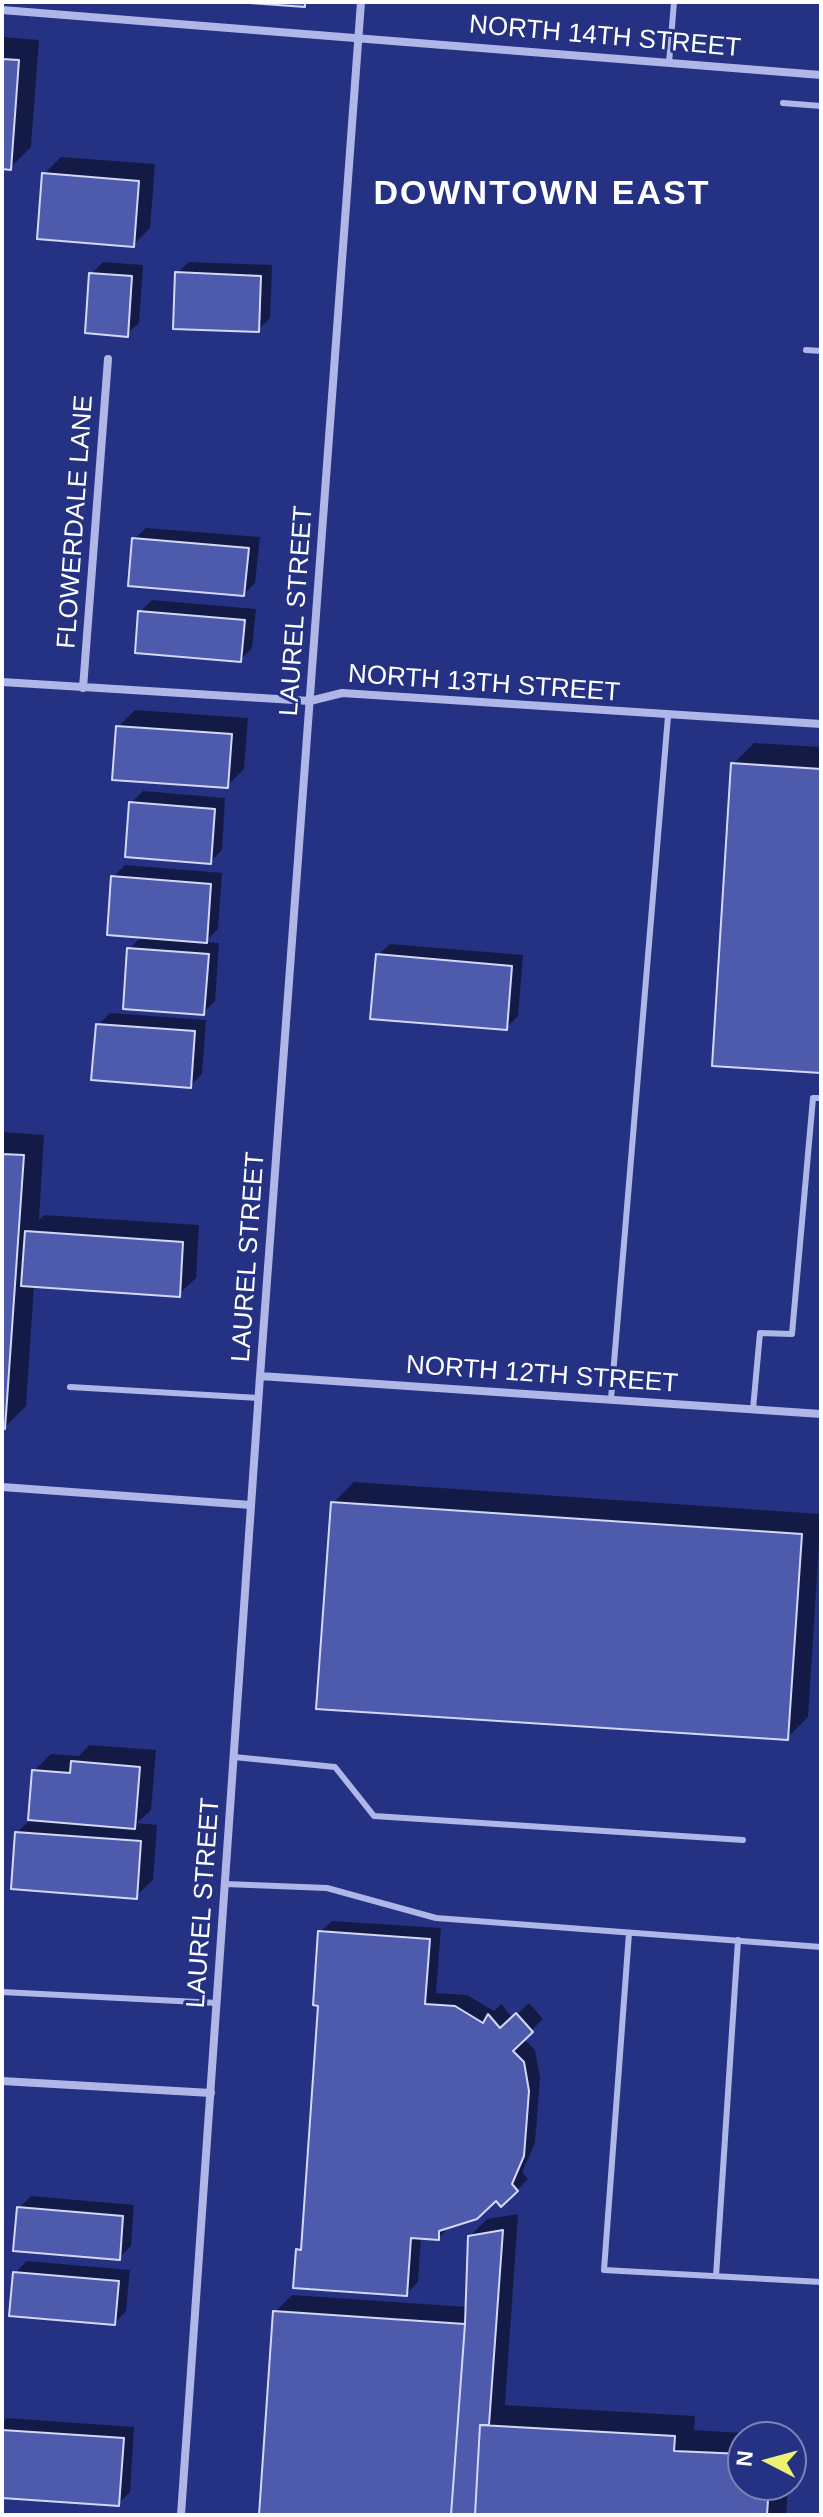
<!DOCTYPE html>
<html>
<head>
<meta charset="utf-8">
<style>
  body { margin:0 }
  #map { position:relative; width:823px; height:2517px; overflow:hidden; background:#253284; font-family:Helvetica,sans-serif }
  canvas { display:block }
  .frame { position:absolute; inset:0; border:4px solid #fff; pointer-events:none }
  .north { position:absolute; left:727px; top:2421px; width:80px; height:80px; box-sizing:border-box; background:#253284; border:2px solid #7c84b5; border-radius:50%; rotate:276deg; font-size:22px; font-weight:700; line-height:32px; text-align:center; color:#fff }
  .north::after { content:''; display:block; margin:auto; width:28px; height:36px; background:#eff174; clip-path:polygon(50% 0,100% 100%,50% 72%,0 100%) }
</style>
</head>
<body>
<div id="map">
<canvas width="823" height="2517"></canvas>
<div class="frame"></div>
<div class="north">N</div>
</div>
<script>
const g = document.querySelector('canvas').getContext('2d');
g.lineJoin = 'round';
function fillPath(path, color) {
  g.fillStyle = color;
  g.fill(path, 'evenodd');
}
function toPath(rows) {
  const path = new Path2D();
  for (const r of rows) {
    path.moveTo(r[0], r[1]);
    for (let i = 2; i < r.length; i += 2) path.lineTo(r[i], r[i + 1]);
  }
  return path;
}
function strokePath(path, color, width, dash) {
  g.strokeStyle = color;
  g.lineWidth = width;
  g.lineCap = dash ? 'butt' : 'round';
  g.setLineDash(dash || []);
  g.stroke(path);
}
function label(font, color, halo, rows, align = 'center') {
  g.font = font + ' Helvetica,sans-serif';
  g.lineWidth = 6;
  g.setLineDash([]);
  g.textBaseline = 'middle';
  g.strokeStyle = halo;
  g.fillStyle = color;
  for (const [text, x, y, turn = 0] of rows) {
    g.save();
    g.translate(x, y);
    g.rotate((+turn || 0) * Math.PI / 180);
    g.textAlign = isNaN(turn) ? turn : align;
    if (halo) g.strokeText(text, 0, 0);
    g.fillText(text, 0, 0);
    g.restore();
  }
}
const shadow = toPath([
  [2,37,39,40,31,147,10,168,2,167],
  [61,157,155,164,150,228,133,245,44,174],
  [103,262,143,265,139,323,127,334,91,274],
  [189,262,272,265,270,318,258,330,177,273],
  [146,528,260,537,255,583,244,594,134,539],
  [152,600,256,609,252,648,240,660,140,612],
  [135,710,248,718,244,769,227,786,118,727],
  [754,743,821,747,821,1071,733,764],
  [143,791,225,798,222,850,210,862,131,803],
  [125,865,222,873,218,929,205,942,219,943,215,1001,203,1013,129,949,142,936,113,877],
  [390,944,523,955,518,1016,506,1028,378,955],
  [110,1013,206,1020,202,1074,190,1086,98,1025],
  [2,1132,44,1135,39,1220,44,1215,199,1225,196,1278,179,1294,34,1285,26,1406,5,1427,2,1427],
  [354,1482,821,1514,808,1717,787,1738,333,1503],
  [89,1745,156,1750,151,1810,137,1823,157,1825,153,1880,136,1896,17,1832,30,1820,34,1771,51,1754,79,1756],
  [332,1921,441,1928,436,1993,467,1995,494,2011,501,2004,513,2018,529,2003,543,2019,523,2038,535,2050,540,2078,535,2143,522,2172,528,2179,517,2190,496,2199,450,2226,438,2238,421,2236,418,2282,406,2294,298,2250,303,2245,320,2004,320,1932],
  [31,2196,134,2205,131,2246,119,2258,19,2208],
  [518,2214,505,2405,695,2416,694,2430,791,2436,743,2437,743,2485,788,2485,786,2515,261,2515,275,2312,292,2295,468,2307,470,2236,487,2219],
  [27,2261,130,2270,126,2311,115,2323,15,2273],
  [7,2418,134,2427,130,2492,118,2504,2,2496,2,2423]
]);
const building = toPath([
  [236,2,305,2,305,7,236,2],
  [2,59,19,60,11,170,2,169,2,59],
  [42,173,139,181,134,247,37,239,42,173],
  [175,272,261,276,259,332,173,329,175,272],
  [89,273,132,276,128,337,85,333,89,273],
  [132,538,249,548,244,596,128,586,132,538],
  [138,611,245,620,241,662,135,653,138,611],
  [116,726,232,734,228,788,112,780,116,726],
  [731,763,821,769,821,1073,712,1066,731,763],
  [129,802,215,809,211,864,125,857,129,802],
  [111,876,211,884,207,943,107,935,111,876],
  [127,948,209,954,204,1015,123,1009,127,948],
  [376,954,512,966,507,1030,370,1019,376,954],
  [96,1024,195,1031,191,1088,91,1080,96,1024],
  [2,1154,24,1155,5,1429,2,1429,2,1154],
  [25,1231,183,1242,180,1297,21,1286,25,1231],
  [331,1502,802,1534,788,1740,316,1709,331,1502],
  [71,1761,140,1767,135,1829,28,1820,32,1770,70,1773,71,1761],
  [15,1832,141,1841,137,1899,11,1889,15,1832],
  [318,1931,430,1939,425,2004,455,2006,483,2023,488,2014,500,2028,516,2013,533,2032,513,2051,524,2062,529,2091,524,2156,512,2184,518,2191,501,2207,496,2201,477,2219,439,2231,439,2240,411,2238,407,2296,293,2288,296,2249,301,2250,318,2006,313,2005,318,1931],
  [17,2207,123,2216,120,2260,13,2251,17,2207],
  [503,2230,489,2425,480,2425,475,2515,451,2515,465,2324,468,2236,503,2230],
  [13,2272,119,2281,115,2325,9,2316,13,2272],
  [273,2311,465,2324,451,2515,259,2515,273,2311],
  [480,2425,675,2436,674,2451,743,2454,743,2485,769,2485,767,2515,475,2515,480,2425],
  [2,2430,124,2438,119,2506,2,2498,2,2430]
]);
const service = toPath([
  [669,63,674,2],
  [783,103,821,106],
  [806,350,821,351],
  [70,1387,259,1398],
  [611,1399,668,716],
  [753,1409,760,1333,792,1334,813,1098,821,1098],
  [234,1757,335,1767,374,1816,743,1840],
  [225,1884,327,1888,436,1918,821,1947],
  [629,1933,604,2270,821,2282],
  [2,1992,217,2003],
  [716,2276,738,1940]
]);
const minor = toPath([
  [2,10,821,75],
  [2,682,310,701,342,693,821,724],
  [83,688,108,359],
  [260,1376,821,1414],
  [2,1487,251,1505],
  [2,2081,211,2093],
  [181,2515,260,1376,361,2]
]);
const streetNames = [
  ["NORTH 14TH STREET",605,37,5],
  ["FLOWERDALE LANE",76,522,-86],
  ["LAUREL STREET",297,611,-86],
  ["NORTH 13TH STREET",484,684,4],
  ["LAUREL STREET",249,1257,-86],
  ["NORTH 12TH STREET",542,1375,4],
  ["LAUREL STREET",204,1903,-86]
];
const districtNames = [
  ["DOWNTOWN EAST",542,195]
];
fillPath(shadow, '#0007');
fillPath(building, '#4e5bac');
strokePath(building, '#d3d8f6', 2);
strokePath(service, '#afb7e8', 6);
strokePath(minor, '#afb7e8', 8);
label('26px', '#fff', '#253284', streetNames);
g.letterSpacing = '2px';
label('bold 34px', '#fff', '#253284', districtNames);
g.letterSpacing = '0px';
</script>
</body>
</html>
